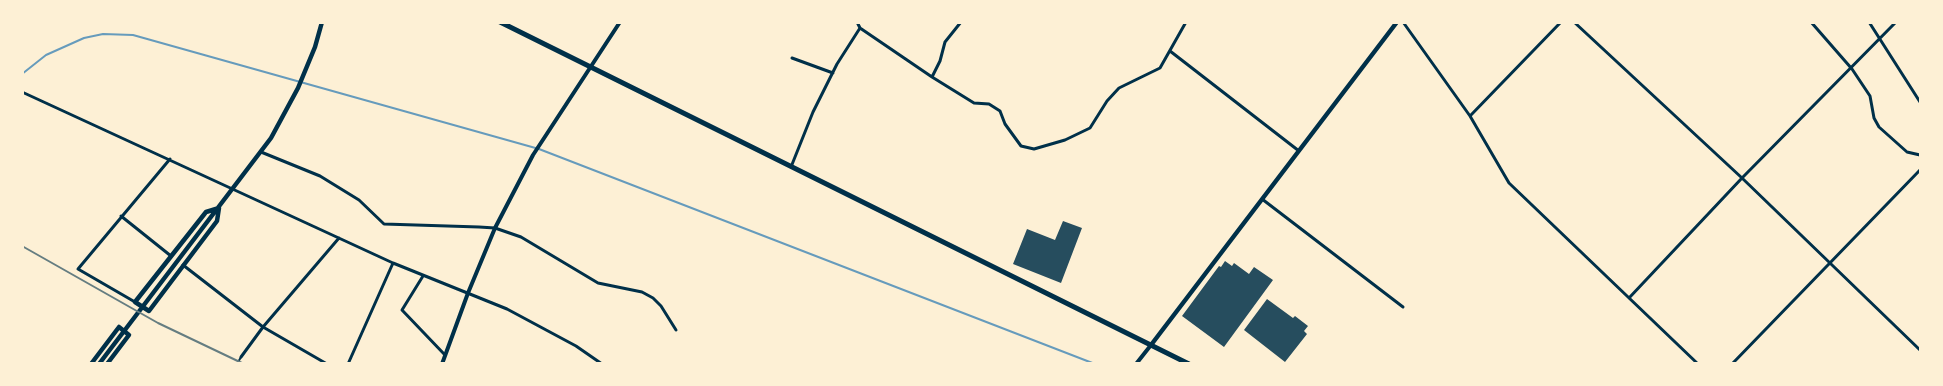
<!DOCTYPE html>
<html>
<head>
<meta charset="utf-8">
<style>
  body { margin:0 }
  #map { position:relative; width:1943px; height:386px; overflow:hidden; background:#fdf0d5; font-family:"Space Grotesk",sans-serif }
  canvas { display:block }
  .frame { position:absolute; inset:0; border:24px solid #fdf0d5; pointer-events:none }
</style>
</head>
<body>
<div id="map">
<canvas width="1943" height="386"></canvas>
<div class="frame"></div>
</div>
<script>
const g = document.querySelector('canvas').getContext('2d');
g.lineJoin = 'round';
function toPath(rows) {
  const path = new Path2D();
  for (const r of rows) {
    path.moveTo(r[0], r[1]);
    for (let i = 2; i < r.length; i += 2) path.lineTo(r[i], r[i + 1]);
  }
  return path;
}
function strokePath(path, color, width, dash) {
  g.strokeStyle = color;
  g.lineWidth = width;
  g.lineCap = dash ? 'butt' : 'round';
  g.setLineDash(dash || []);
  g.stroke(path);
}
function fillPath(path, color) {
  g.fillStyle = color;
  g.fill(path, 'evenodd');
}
const stream = toPath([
  [22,74,46,55,84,38,103,34,133,35,539,149,1095,364]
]);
const building = toPath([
  [1063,221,1082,228,1061,283,1013,264,1027,229,1055,240],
  [1225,261,1232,266,1234,263,1249,274,1254,267,1273,280,1224,347,1182,316,1219,266,1221,267],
  [1267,299,1293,318,1295,316,1308,326,1304,331,1307,334,1285,362,1244,330]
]);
const pedestrian = toPath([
  [237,364,241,357]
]);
const minor = toPath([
  [857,22,860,28,932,77,974,103,989,104,1000,111,1005,124,1021,146,1034,149,1065,140,1090,128,1107,101,1119,88,1160,68,1186,22],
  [1403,22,1470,116,1509,183,1698,364],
  [1574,22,1742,178,1920,350],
  [1811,22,1852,69,1870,96,1874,118,1879,127,1907,152,1920,155],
  [1869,22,1920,102],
  [1170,51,1299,151],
  [792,58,833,73],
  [932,77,940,61,945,42,961,22],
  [22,92,393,263,507,309,576,346,602,364],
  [1470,116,1561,22],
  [261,152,320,176,359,200,384,224,479,227,495,228,521,237,598,283,642,292,653,298,661,306,676,330],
  [791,167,813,112,837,64,860,28],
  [1262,199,1403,307],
  [121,216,171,256],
  [183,265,263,327,327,364],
  [423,276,402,310,445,355],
  [1629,298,1742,178,1896,22],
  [135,302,78,269,170,159],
  [241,357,263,327,339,238],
  [348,364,393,263],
  [1732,364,1920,170]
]);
const tertiary = toPath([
  [442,364,468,293,495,228,533,155,620,22],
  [1136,364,1151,345]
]);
const secondary = toPath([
  [1151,345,1397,22]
]);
const primary = toPath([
  [219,208,217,221,149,311,135,302,206,212,219,208],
  [91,364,119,327,129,335,107,364],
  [99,364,271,138,298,88,315,47,322,22]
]);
const trunk = toPath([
  [500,22,1189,364]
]);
const rail = toPath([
  [22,246,158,323,244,364]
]);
strokePath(stream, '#669bbc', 2);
fillPath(building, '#264d5e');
strokePath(pedestrian, '#003049', 2);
strokePath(minor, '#003049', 3);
strokePath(tertiary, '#003049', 4);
strokePath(secondary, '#003049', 4.5);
strokePath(primary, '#003049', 4.5);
strokePath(trunk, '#003049', 5);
strokePath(rail, '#657d81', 2);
</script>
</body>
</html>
